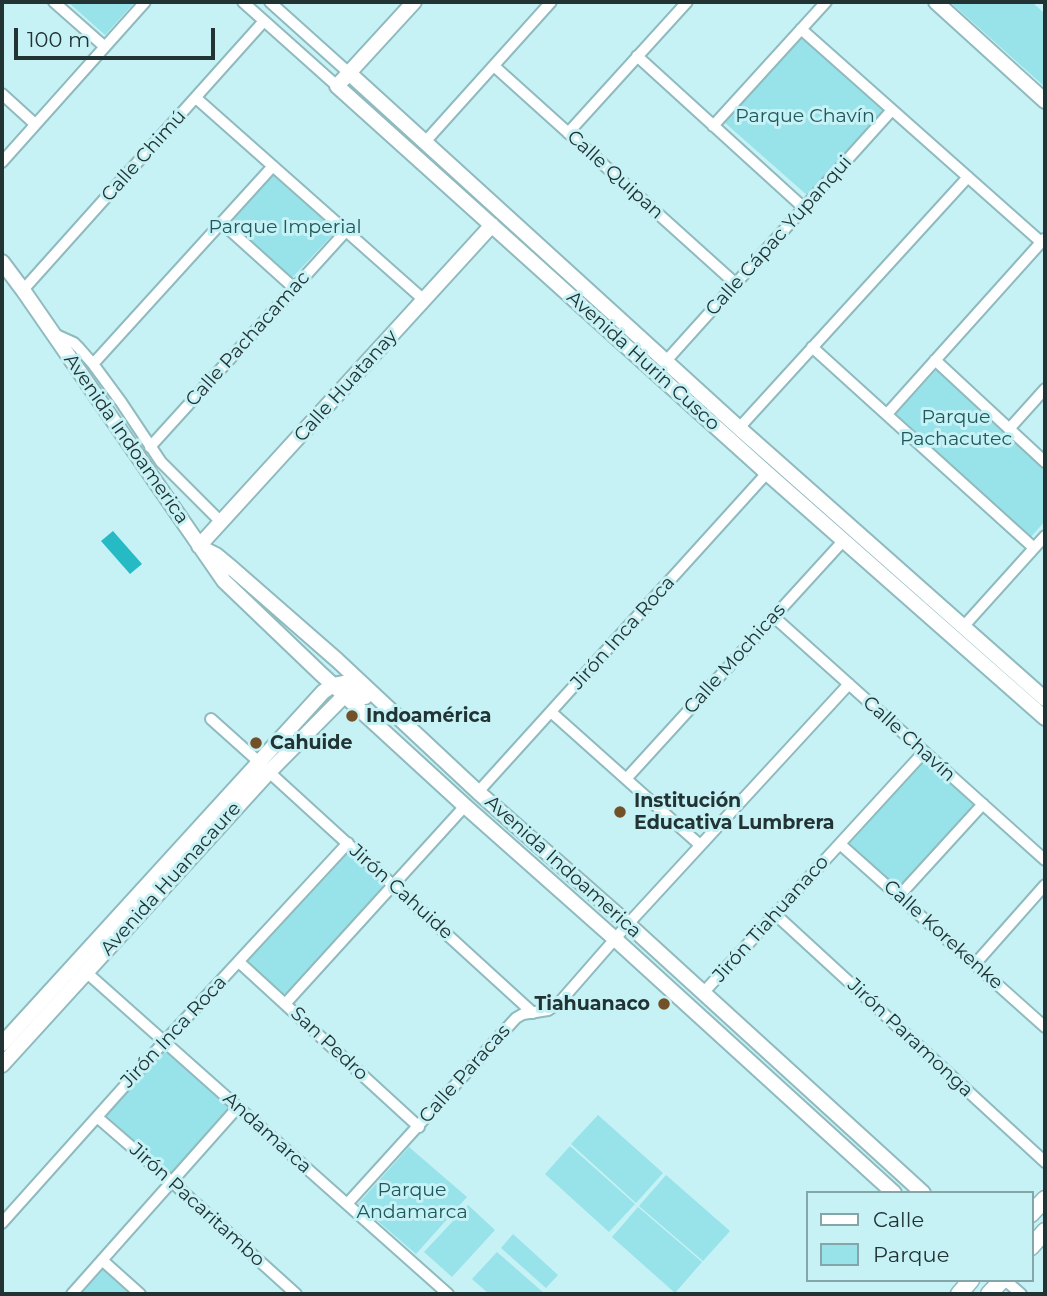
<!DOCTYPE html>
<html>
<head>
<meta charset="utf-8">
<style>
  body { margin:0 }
  #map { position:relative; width:1047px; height:1296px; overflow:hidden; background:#c6f2f6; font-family:Montserrat,sans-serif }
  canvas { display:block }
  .frame { position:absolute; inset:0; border:4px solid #223334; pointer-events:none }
  .legend { position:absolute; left:806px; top:1191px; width:228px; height:91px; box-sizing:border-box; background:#c6f2f6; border:2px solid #84a6a8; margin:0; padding:9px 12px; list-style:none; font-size:21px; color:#223334 }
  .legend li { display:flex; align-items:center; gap:14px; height:35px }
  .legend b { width:35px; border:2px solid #84a6a8 }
  .scale { position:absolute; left:14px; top:28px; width:201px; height:32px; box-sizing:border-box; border:4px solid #223334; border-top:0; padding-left:9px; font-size:21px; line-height:24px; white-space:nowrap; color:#223334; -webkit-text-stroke:5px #c6f2f6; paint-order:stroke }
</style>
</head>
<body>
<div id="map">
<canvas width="1047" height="1296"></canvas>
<div class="frame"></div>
<ul class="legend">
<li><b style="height:9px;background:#fff"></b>Calle</li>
<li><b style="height:19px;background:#98e2e9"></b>Parque</li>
</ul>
<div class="scale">100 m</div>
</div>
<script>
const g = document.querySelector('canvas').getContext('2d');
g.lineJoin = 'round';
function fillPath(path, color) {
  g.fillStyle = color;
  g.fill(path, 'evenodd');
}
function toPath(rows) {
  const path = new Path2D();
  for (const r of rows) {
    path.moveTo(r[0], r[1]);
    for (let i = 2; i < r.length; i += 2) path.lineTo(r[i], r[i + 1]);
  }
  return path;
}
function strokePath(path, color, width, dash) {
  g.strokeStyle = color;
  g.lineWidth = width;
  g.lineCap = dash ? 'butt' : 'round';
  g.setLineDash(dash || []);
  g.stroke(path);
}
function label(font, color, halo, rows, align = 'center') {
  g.font = font + ' Montserrat,sans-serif';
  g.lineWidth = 6;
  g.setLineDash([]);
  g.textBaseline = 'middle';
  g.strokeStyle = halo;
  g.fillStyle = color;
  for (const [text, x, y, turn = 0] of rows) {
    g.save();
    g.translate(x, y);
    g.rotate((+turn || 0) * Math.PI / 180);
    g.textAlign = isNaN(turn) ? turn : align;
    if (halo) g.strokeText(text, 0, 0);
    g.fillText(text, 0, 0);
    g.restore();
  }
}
const green = toPath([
  [68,2,135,2,105,35],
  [950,2,1032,2,1045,14,1045,87],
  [801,36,885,110,808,196,724,122],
  [273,172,337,230,292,278,228,221],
  [937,369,1045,469,1045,521,1031,537,896,414],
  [923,759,976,807,900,891,847,842],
  [349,849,388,884,283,999,244,964],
  [165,1050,231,1107,172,1174,106,1116],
  [598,1115,663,1173,636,1203,571,1144],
  [570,1146,635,1204,609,1232,545,1174],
  [409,1147,467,1197,416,1254,358,1204],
  [666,1175,730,1231,703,1261,639,1206],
  [468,1205,495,1230,452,1277,424,1252],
  [638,1207,702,1262,675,1293,612,1237],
  [513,1234,558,1275,546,1288,501,1248],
  [497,1252,545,1294,489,1294,472,1279],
  [103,1267,133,1294,78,1294]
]);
const water = toPath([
  [113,531,142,564,130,574,101,541]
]);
const minor = toPath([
  [54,2,105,47],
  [243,2,337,86],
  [270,2,349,73],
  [801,29,1041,242],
  [637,56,804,208],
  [494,66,736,284],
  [2,94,35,124],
  [196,98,424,300],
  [713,126,826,2],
  [568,133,687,2],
  [425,142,551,2],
  [2,162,145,2],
  [222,223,294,288],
  [23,290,264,21],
  [54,334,74,343,79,348,93,364,121,402,161,462,221,522],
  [812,347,1034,548],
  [935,360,1045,462],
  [666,361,892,110],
  [93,364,273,166],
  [887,414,1044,239],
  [739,428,968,177],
  [1009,429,1045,389],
  [150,447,346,231],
  [774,617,1045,860],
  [963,627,1045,536],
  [551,712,700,845],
  [211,719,259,762],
  [269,772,533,1013],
  [626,779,844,540],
  [478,792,767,473],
  [840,844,1045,1027],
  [899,896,983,804],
  [775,914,1045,1162],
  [239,962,419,1127],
  [975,964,1045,885],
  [86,972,448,1294],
  [703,993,924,752],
  [285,1004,465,806],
  [97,1117,172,1182,296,1294],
  [347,1204,516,1018,523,1014,548,1010,559,1003,628,924,849,684],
  [2,1223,164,1042,348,843],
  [102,1260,140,1294],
  [1005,1280,1021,1294],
  [72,1294,238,1107]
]);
const tertiary = toPath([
  [414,2,337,86,767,473,1045,718],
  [936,2,1045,101],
  [349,73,739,428,1045,699],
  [2,262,23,290,224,581,320,673,465,806,615,939,894,1193],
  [199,546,492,225],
  [202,548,216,555,234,570,337,660,478,792,628,924,923,1193],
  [2,1044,323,692,333,685,343,683,355,688,365,697],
  [2,1065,269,772,344,696]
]);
const secondary = toPath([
  [1031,1214,1045,1199],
  [1031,1247,1045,1231],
  [959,1294,971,1280],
  [989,1294,1002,1280]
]);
const markers = [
  [352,716,7,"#725128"],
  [256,743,7,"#725128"],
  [620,812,7,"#725128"],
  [664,1004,7,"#725128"]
];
const parkNames = [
  ["Parque Chavín",805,116],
  ["Parque Imperial",285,227],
  ["Parque",956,417],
  ["Pachacutec",956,439],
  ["Parque",412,1190],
  ["Andamarca",412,1212]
];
const streetNames = [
  ["Calle Chimú",144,156,-48],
  ["Calle Quipan",615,175,42],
  ["Calle Cápac Yupanqui",779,236,-48],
  ["Calle Pachacamac",248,339,-48],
  ["Avenida Hurin Cusco",643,361,42],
  ["Calle Huatanay",346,386,-48],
  ["Avenida Indoamerica",126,439,55],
  ["Jirón Inca Roca",623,633,-48],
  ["Calle Mochicas",735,659,-48],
  ["Calle Chavín",909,739,42],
  ["Avenida Indoamerica",563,867,42],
  ["Avenida Huanacaure",171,879,-48],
  ["Jirón Cahuide",401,892,42],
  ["Jirón Tiahuanaco",771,919,-48],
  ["Calle Korekenke",943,935,42],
  ["Jirón Inca Roca",174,1032,-47],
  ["Jirón Paramonga",910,1038,43],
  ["San Pedro",329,1044,43],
  ["Calle Paracas",465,1074,-48],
  ["Andamarca",267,1133,42],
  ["Jirón Pacaritambo",197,1205,42]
];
const poiNames = [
  ["Indoamérica",366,716],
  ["Cahuide",270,743],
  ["Institución",634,801],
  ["Educativa Lumbrera",634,823],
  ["Tiahuanaco",650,1004,"right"]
];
fillPath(green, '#98e2e9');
fillPath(water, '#26bac5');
strokePath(minor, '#8fbabe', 14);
strokePath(tertiary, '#8fbabe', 18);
strokePath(secondary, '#8fbabe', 19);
strokePath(minor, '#fff', 10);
strokePath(tertiary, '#fff', 14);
strokePath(secondary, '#fff', 16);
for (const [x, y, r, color] of markers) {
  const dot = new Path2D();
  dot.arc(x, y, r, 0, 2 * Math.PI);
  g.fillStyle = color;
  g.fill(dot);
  strokePath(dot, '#c6f2f6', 2.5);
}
label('19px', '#20595d', '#c6f2f6', parkNames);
label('19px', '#223334', '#c6f2f6', streetNames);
label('bold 19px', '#223334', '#c6f2f6', poiNames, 'left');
</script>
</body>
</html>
